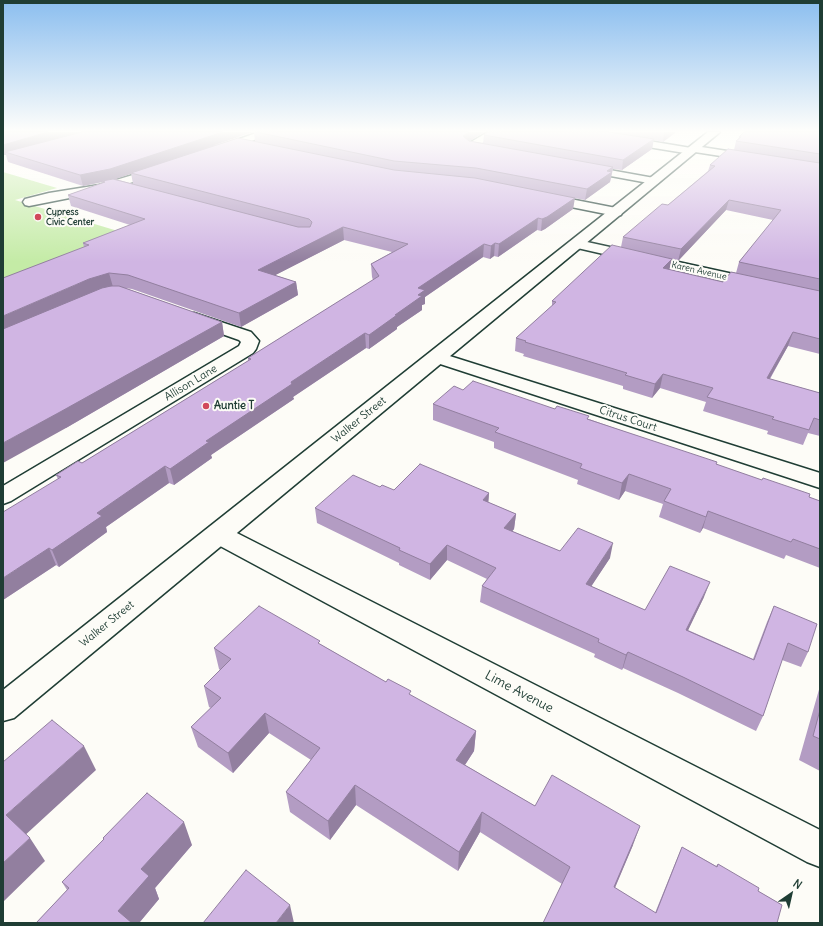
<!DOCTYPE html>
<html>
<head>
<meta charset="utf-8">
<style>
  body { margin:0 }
  #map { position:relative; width:823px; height:926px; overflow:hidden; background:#fdfcf7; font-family:Delius,sans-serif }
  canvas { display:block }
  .frame { position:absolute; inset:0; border:4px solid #1f3d34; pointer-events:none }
  .north { position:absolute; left:771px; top:874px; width:40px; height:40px; -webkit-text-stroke:3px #fdfcf7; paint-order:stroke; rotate:34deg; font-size:11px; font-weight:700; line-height:16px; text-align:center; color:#1f3d34 }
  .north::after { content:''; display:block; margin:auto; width:14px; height:18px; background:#1f3d34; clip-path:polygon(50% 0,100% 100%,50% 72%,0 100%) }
</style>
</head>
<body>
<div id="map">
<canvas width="823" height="926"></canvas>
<div class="frame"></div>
<div class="north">N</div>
</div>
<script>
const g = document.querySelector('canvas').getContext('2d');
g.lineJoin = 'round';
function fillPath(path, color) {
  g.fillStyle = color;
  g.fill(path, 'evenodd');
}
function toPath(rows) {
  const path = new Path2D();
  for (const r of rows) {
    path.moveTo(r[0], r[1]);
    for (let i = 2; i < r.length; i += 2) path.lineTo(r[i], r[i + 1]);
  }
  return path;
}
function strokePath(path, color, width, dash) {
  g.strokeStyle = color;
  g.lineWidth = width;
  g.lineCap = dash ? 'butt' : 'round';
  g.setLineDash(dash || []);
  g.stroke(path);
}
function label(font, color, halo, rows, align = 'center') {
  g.font = font + ' Delius,sans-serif';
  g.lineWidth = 4;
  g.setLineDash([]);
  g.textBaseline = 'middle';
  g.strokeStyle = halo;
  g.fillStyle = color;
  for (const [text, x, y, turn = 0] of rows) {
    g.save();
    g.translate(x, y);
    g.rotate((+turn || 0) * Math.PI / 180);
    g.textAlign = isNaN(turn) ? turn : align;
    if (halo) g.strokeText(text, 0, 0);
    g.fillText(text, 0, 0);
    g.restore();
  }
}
const green = toPath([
  [3,172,57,188,15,200,131,235,3,287]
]);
const minor = toPath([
  [259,132,275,132,225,151,221,152,216,149,217,147,259,132],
  [488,132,501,132,479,145,495,149,496,151,495,153,491,154,469,149,464,146,488,132],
  [569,132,595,132,691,148,695,146,753,155,758,158,753,161,695,152,691,154,574,135,569,132],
  [582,165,654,178,658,179,660,181,658,183,654,184,578,170,576,168,578,166,582,165],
  [160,167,164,168,166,170,164,172,105,191,29,206,25,205,23,202,25,199,49,193,99,185,160,167],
  [545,194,616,208,621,209,622,212,621,215,616,216,541,201,539,198,541,195,545,194],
  [578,240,756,279,761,281,764,284,761,287,756,289,573,247,571,244,573,241,578,240],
  [194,313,251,332,259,341,256,349,253,353,11,501,3,504,3,486,239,346,241,342,239,340,188,322,186,318,188,314,194,313],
  [437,352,820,473,820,488,431,361,428,357,431,353,437,352],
  [218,526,227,528,820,830,820,867,807,862,209,540,206,534,209,528,218,526]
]);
const major = toPath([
  [708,132,720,132,14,718,3,721,3,690,708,132]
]);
const wall = toPath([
  [3,132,216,145,255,141,254,132,484,132,470,141,483,143,484,135,488,132,676,132,663,142,653,140,652,149,622,170,613,169,610,182,585,200,574,198,573,209,545,229,541,231,537,230,498,257,494,256,490,259,483,257,425,297,425,304,422,305,422,310,397,327,397,329,369,349,366,348,293,397,294,399,211,455,212,458,174,485,169,483,106,527,107,532,59,567,56,565,3,600,58,479,56,475,82,463,248,361,248,358,373,280,372,277,371,264,392,252,344,240,275,275,296,282,298,295,241,327,132,289,125,288,222,322,224,336,66,428,84,247,83,243,130,225,71,206,68,195,103,183,102,182,83,186,8,162,6,155,3,155],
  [131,173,133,184,115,179],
  [743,132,820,132,820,354,788,346,770,379,820,393,820,436,808,433,803,445,767,434,768,431,703,411,706,402,660,388,652,398,623,389,623,386,523,356,524,354,515,351,516,338,552,306,552,301,621,247,623,237,668,205,708,171,710,165,734,150,736,141,738,140,739,137,743,134],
  [726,210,773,220,739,262,736,273,723,282,669,269,671,259,678,261],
  [463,390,555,409,589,419,820,501,820,568,786,555,784,559,703,528,700,533,659,517,663,504,625,491,619,500,577,484,578,480,494,448,494,442,433,420,433,404],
  [380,487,394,490,489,493,488,502,516,514,514,529,512,531,560,551,610,558,591,586,645,610,704,597,688,630,753,659,767,622,774,606,808,652,801,667,782,660,763,716,756,731,678,693,623,668,622,670,594,657,595,654,480,602,482,586,487,579,447,560,430,580,399,565,399,563,317,523,315,508],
  [320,644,386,682,476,731,474,751,465,765,535,806,633,845,615,888,655,913,674,866,682,847,716,866,718,864,758,891,782,905,543,923,562,884,480,832,458,871,356,805,330,840,290,812,286,792,311,760,269,733,233,773,198,747,191,727,211,708,209,707,204,686,220,670,219,669,214,648],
  [820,686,820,771,799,760],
  [103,838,192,845,155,888,159,899,139,923,36,923,67,890,62,882,104,839]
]);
const shadedWall = toPath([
  [48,132,85,132,5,152,6,155,3,155,3,145],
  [223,132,253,132,113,180,102,181,102,182,83,186,80,175],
  [469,132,484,132,463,145,463,136],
  [664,132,676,132,663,142],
  [654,139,652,149,622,170,623,160],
  [613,167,610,182,585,200,587,189,607,171],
  [575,198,573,209,545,229,541,231,542,219],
  [729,200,726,210,678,261,681,249],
  [538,218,537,230,498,257,499,244],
  [343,227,344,240,260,283,258,270],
  [495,243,494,256,490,259,491,246],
  [484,244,483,257,425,297,425,304,422,305,422,310,397,327,397,329,369,349,369,335,395,315,418,288],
  [672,259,669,271,663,268],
  [109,273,113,287,3,332,3,316,89,279],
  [296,282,298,295,241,327,239,313],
  [222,322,224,336,66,428,3,463,3,443],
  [793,332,788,346,762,392,767,378],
  [365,333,366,348,293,397,294,399,211,455,212,458,174,485,170,469,206,441,291,382],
  [663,374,660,388,652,398,655,384],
  [165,466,169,483,106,527,107,532,59,567,52,550,97,513],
  [629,474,625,491,619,500,622,483],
  [489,493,488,508,483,500],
  [708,511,703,528,700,533,706,517],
  [516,514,514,529,503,543,504,528],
  [613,543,610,558,583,599,586,584],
  [447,545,447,560,430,580,430,564],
  [49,548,56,565,3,600,3,578],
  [710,582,704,597,681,645,686,630],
  [628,652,623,668,622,670,626,655],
  [265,713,269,733,233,773,228,753],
  [476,731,474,751,455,780,456,760],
  [84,746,96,770,22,838,6,815],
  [355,785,356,805,330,840,328,821],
  [482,812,480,832,458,871,459,852],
  [184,822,192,845,155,888,159,899,139,923,125,923,118,911,141,869],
  [640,826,633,845,607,906,614,887],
  [30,838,45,861,3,902,3,863],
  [290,905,294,923,276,923]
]);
const building = toPath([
  [3,132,48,132,3,145,3,132],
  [82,132,223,132,110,169,80,175,5,152,82,132],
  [256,132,469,132,463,136,469,141,613,167,607,171,612,172,587,189,476,168,394,161,256,132],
  [488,132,609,132,654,139,623,160,484,135,488,132],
  [744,132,820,132,820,154,736,141,741,137,739,137,744,132],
  [238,138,394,170,475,178,575,198,547,217,542,219,538,218,499,244,495,243,491,246,484,244,418,288,425,290,418,295,422,296,395,315,397,315,369,335,365,333,291,382,292,384,206,441,209,442,170,469,165,466,97,513,102,516,52,550,49,548,3,578,3,512,61,477,56,475,78,461,82,463,251,359,248,358,379,276,371,264,408,244,343,227,258,270,296,282,239,313,128,275,109,273,89,279,3,316,3,278,89,245,83,243,145,219,68,195,105,182,102,181,113,179,298,227,310,227,312,222,309,219,131,173,238,138],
  [728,149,820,163,820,279,739,262,781,210,729,200,681,249,623,237,662,204,668,205,715,166,710,165,728,149],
  [612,245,672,259,663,268,723,282,731,272,820,291,820,339,793,332,767,378,820,393,820,420,814,418,809,430,772,419,774,417,707,397,713,388,663,374,655,384,625,375,627,373,525,342,526,341,516,338,556,302,552,301,612,245],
  [111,286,119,286,222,322,60,412,3,443,3,329,102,288,111,286],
  [473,381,555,409,557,406,589,416,587,419,717,462,716,464,762,480,763,478,810,494,809,497,820,501,820,549,793,539,791,542,708,511,706,517,664,501,671,489,629,474,622,483,580,468,582,464,495,432,499,428,433,404,454,386,463,390,473,381],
  [420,464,489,493,483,500,516,514,504,528,560,551,578,528,613,543,586,584,645,610,670,566,710,582,686,630,754,660,774,606,817,624,808,652,788,643,763,716,683,677,628,652,626,655,598,642,599,639,482,586,496,568,447,545,430,564,399,550,400,548,315,508,353,475,380,487,382,485,394,490,420,464],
  [259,606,320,641,318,643,386,682,388,679,411,691,409,694,476,731,456,760,535,806,552,775,640,826,614,887,656,913,682,847,717,867,718,864,759,888,758,891,782,905,777,923,543,923,570,867,482,812,459,852,355,785,328,821,286,792,320,748,265,713,228,753,191,727,221,698,204,686,231,659,214,648,259,606],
  [820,710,820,739,813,736,820,710],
  [52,720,84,746,6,815,30,838,3,863,3,762,52,720],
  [147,793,184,822,141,869,149,876,118,911,132,923,36,923,69,888,62,882,104,839,103,838,147,793],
  [246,870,290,905,276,923,203,923,246,870]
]);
const markers = [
  [38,217,4,"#d1495b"],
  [206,406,4,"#d1495b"]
];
const farPoinames = [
  ["Cypress",46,212],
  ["Civic Center",46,222]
];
const farStreetnames = [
  ["Karen Avenue",699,271,13]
];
const streetNames = [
  ["Allison Lane",191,383,-31],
  ["Citrus Court",628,419,18],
  ["Walker Street",359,420,-39],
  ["Walker Street",107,624,-39]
];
const poiNames = [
  ["Auntie T",214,406]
];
const nearStreetnames = [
  ["Lime Avenue",519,692,28]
];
fillPath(green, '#c4eba6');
strokePath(minor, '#1f3d34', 3);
strokePath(major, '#1f3d34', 3);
fillPath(minor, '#fdfcf7');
fillPath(major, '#fdfcf7');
fillPath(wall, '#b39cc3');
fillPath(shadedWall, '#927f9f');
fillPath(building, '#d0b5e3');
strokePath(building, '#927f9f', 1);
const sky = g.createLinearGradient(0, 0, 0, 262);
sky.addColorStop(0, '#8bbeef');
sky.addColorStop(0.5, '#fefefb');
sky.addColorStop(1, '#fefefb00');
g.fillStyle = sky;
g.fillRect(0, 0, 823, 262);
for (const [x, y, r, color] of markers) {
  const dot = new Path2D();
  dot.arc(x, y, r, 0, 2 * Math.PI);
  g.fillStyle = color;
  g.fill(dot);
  strokePath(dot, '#fdfcf7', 1.5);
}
label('bold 9px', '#1f3d34', '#fdfcf7', farPoinames, 'left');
label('9px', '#1f3d34', '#fdfcf7', farStreetnames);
label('11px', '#1f3d34', '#fdfcf7', streetNames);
label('bold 11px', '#1f3d34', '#fdfcf7', poiNames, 'left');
label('13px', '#1f3d34', '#fdfcf7', nearStreetnames);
</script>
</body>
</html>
